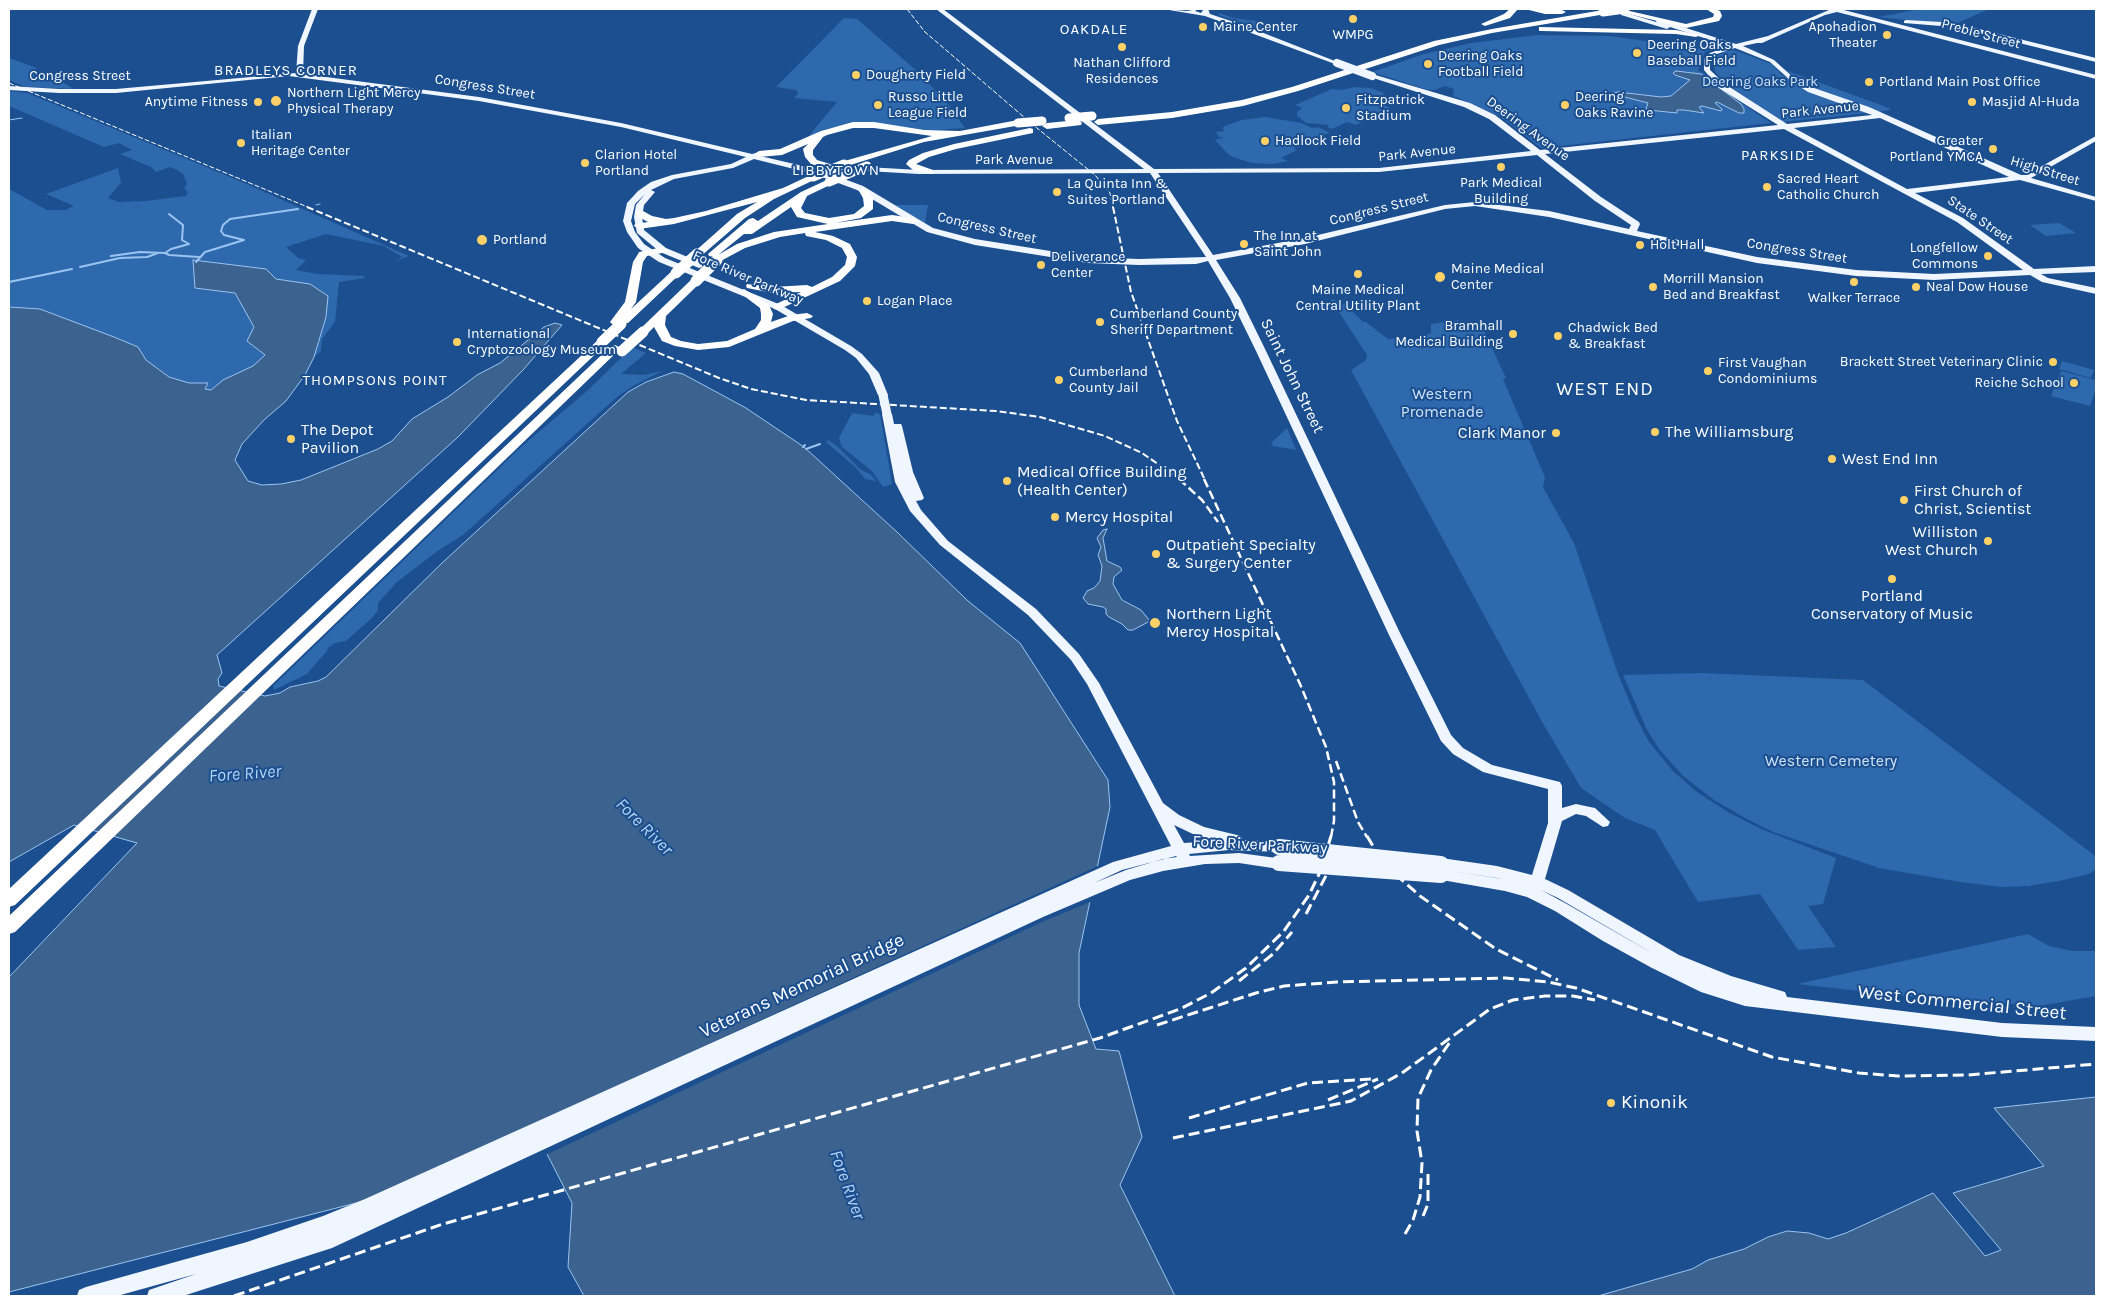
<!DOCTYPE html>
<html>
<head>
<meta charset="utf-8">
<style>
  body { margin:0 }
  #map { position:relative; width:2105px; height:1305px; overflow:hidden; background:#1b4f8f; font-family:Karla,sans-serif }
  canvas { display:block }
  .frame { position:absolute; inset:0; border:10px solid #fff; pointer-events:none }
</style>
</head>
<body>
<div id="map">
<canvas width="2105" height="1305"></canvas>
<div class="frame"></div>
</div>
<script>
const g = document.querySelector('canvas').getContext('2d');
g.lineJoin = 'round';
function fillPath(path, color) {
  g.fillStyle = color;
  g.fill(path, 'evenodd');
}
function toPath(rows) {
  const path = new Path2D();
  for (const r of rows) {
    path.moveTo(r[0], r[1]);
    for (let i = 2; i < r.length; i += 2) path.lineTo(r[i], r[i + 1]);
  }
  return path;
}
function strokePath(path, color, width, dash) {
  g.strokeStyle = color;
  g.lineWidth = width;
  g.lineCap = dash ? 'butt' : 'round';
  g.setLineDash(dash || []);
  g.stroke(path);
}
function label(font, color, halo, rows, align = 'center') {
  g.font = font + ' Karla,sans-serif';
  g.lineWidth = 4;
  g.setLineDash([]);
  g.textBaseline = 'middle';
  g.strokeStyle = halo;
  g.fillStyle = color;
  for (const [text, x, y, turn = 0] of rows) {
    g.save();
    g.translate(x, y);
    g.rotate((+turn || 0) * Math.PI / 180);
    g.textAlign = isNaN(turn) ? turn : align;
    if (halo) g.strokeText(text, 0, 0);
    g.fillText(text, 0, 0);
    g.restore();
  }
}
const green = toPath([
  [1921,9,1989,9,1953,25,1878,17],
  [1219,13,1233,18,1292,26,1267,32,1219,15],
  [844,18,857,19,918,72,947,103,965,128,926,131,855,123,826,129,808,137,837,102,794,98,798,93,796,90,776,87],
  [1537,35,1610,36,1710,50,1705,52,1698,71,1704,73,1719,88,1771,123,1541,148,1499,116,1453,96,1454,89,1445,86,1435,90,1428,90,1372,72,1424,54,1471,43],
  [1734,50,1772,64,1782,75,1813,94,1867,113,1783,122,1725,83,1716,73,1713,64,1717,56,1727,51],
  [9,58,37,68,34,71,59,80,74,89,26,87,9,80],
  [1785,70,1889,108,1890,110,1876,112,1824,93,1805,84],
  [1355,87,1370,88,1382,92,1388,98,1392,100,1383,105,1391,108,1356,125,1347,122,1332,129,1327,127,1329,125,1306,123,1297,116,1297,112,1302,108,1295,105,1332,89,1341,90],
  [9,91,27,93,83,116,242,182,409,256,396,261,402,257,384,246,326,234,286,247,298,258,306,260,296,270,317,274,364,276,365,278,339,282,335,322,322,339,321,351,314,357,305,375,286,401,264,420,242,444,235,460,9,404,9,189,47,210,65,210,74,206,46,194,118,168,121,183,108,198,119,202,145,201,186,196,188,192,184,188,187,184,183,174,177,170,170,167,156,172,151,167,120,154,132,150,119,143,104,147,9,106],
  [1265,117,1302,123,1312,128,1318,127,1330,133,1323,135,1325,138,1294,148,1297,150,1281,158,1288,161,1274,164,1252,163,1236,158,1229,155,1215,140,1224,137,1219,137,1216,132,1225,131,1222,128,1225,126,1242,120],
  [895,205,928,205,925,223,911,215],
  [2059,223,2076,233,2046,236,2030,225],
  [1334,299,1339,305,1345,304,1363,322,1366,322,1388,339,1400,338,1406,343,1431,333,1431,324,1458,320,1484,331,1506,378,1503,379,1545,477,1543,487,1574,543,1617,671,1635,715,1649,742,1672,770,1697,792,1728,812,1761,829,1836,858,1823,904,1808,906,1836,947,1798,950,1760,894,1698,902,1655,830,1625,818,1581,788,1541,720,1351,370,1366,360,1367,355,1331,300],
  [632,347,646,353,621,374,644,375,662,371,633,386,617,397,463,535,439,550,397,582,378,603,378,610,372,618,346,641,335,643,328,648,327,651,307,674,274,690,273,686,520,448,588,390],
  [2062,361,2094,370,2091,378,2059,369],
  [2061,371,2096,380,2096,389,2090,406,2051,396],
  [852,413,874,416,874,413,880,414,892,484,883,487,872,471,842,447,839,438],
  [1287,428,1296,450,1273,446,1271,443],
  [828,440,838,447,861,470,870,474,876,481,865,479,856,468,826,442],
  [1702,673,1863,680,2094,855,2096,859,2096,869,2089,874,2059,881,2028,886,2002,887,1960,882,1879,868,1773,832,1745,818,1714,800,1683,776,1659,749,1647,730,1623,675],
  [2028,934,2049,946,2072,951,2096,951,2096,996,2039,1006,1905,996,1797,984]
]);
const water = toPath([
  [1676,71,1701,74,1741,104,1744,109,1744,113,1739,113,1717,102,1715,103,1722,109,1721,111,1702,106,1699,107,1704,113,1684,110,1677,110,1677,113,1648,110,1646,109,1648,103,1625,97,1612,95,1597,98,1581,97,1618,92,1661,97,1671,96,1690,80,1675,75,1673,73,1676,71],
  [193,260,266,269,276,279,310,284,328,296,326,317,314,357,305,375,286,401,264,420,242,444,235,460,248,481,262,485,281,484,301,480,378,449,392,441,412,419,448,397,477,375,500,363,544,327,555,323,562,325,523,370,458,437,217,655,222,673,218,679,219,686,265,696,280,693,290,687,318,681,326,677,442,563,628,392,646,382,674,372,683,374,746,408,804,447,897,532,968,601,1020,643,1108,780,1110,807,1079,953,1079,1005,1096,1049,1119,1051,1142,1137,1120,1185,1175,1296,584,1296,568,1267,572,1203,547,1154,9,1292,9,977,137,843,74,825,9,862,9,307,40,309,114,337,138,347,146,360,169,377,189,383,208,383,205,389,211,390,223,380,253,366,265,355,247,341,254,327,235,293,195,288,193,260],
  [1107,529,1103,538,1107,561,1120,567,1122,570,1114,577,1113,584,1122,600,1141,610,1150,621,1133,630,1128,630,1122,624,1109,617,1106,614,1106,609,1103,607,1088,604,1083,598,1087,591,1094,588,1100,581,1102,566,1098,555,1101,547,1097,538,1103,530,1107,529],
  [2096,1097,2096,1296,1598,1296,1692,1269,1708,1260,1744,1249,1768,1237,1787,1231,1809,1233,1828,1239,1846,1233,1933,1193,1985,1256,2001,1250,1953,1193,2044,1166,1994,1108,2096,1097]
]);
const pier = toPath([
  [1100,865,1093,901,1044,921,537,1159,370,1202,369,1199]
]);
const streamFar1 = toPath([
  [9,120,22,118],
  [316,205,320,204]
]);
const stream = toPath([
  [169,214,183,225,182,240,189,244,171,249,165,253,169,255,199,257],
  [111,256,140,252,165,253],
  [196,262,205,252,244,240,224,235,221,231,223,225,230,219,298,209],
  [80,267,120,258,147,257,158,253],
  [9,282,72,269],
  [803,447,805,445],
  [806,449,820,444]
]);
const major = toPath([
  [312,9,318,9,304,46,303,74,479,97,621,123,752,154,757,153,760,153,760,156,820,170,863,186,933,228,975,239,1088,257,1139,259,1206,257,1150,173,919,174,831,169,827,167,831,165,919,170,1144,169,936,9,943,9,1154,169,1379,168,1531,151,1489,119,1464,107,1370,77,1370,75,1372,74,1470,103,1495,115,1540,150,1778,125,1719,88,1704,70,1704,59,1710,53,1729,46,1670,27,1667,29,1621,15,1621,13,1623,12,1656,22,1657,20,1661,20,1736,44,1768,36,1829,10,1828,9,1840,9,2096,75,2096,79,1837,12,1825,15,1762,43,1757,43,1743,46,1774,60,1795,79,1814,88,1869,107,2021,175,2026,175,2096,136,2096,141,2031,178,2096,197,2096,201,2020,180,1915,193,1963,218,2034,269,2096,266,2096,272,2041,274,2048,278,2096,288,2096,294,2042,282,2030,275,1934,280,1856,276,1757,263,1549,217,1475,206,1445,209,1305,244,1216,260,1240,298,1266,351,1401,635,1451,735,1463,748,1492,765,1560,782,1562,786,1562,808,1576,804,1590,807,1595,808,1610,822,1608,826,1603,827,1586,816,1576,814,1562,821,1545,879,1568,890,1679,955,1731,976,1785,992,1787,997,2002,1023,2096,1027,2096,1041,2002,1037,1745,1006,1701,992,1652,968,1603,941,1555,911,1527,897,1505,891,1436,879,1434,875,1436,871,1441,869,1436,868,1434,864,1436,860,1441,858,1497,866,1532,875,1548,823,1548,789,1483,772,1453,754,1441,741,1389,635,1256,351,1230,298,1208,261,1196,264,1139,265,1088,263,975,245,927,232,857,190,814,174,754,159,733,168,674,179,651,190,655,192,644,205,642,217,644,230,666,248,702,263,702,267,699,268,660,252,637,233,634,217,636,205,645,194,635,204,631,221,635,232,644,244,665,258,781,305,851,346,862,354,879,373,888,395,883,398,878,395,869,374,856,358,845,350,775,309,659,262,638,248,627,232,623,221,627,203,638,191,651,182,672,175,731,164,746,157,621,127,479,101,289,76,116,93,59,93,9,90,9,86,59,89,116,89,296,73,298,46,312,9],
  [1735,48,1770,62,1791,81,1808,92,1872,115,1787,124,1725,84,1710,70,1710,59,1714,55,1735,48],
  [1880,118,2009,177,1907,189,1794,128,1880,118],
  [1784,129,1957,222,2023,270,1934,274,1856,270,1757,257,1637,231,1640,224,1639,222,1601,197,1545,154,1784,129],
  [1537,155,1595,201,1631,225,1629,229,1549,211,1475,202,1445,205,1305,238,1213,255,1158,173,1379,172,1537,155],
  [1452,871,1497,878,1502,879,1452,871],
  [1541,890,1558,898,1657,956,1565,903,1541,890],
  [1163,9,1187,11,1198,9,1195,11,1201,13,1204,9,1208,9,1210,14,1243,25,1340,63,1335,64,1205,16,1163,9],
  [1906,20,1941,22,1975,28,2096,58,2096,62,1975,32,1941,26,1904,23,1904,21,1906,20],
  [887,411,892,414,894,424,901,424,902,426,913,472,924,498,922,500,916,501,921,510,948,541,1036,609,1079,654,1099,683,1163,803,1179,815,1204,827,1241,836,1243,840,1279,842,1284,843,1286,847,1284,851,1279,852,1229,850,1189,854,1190,856,1239,853,1284,859,1286,863,1284,867,1279,869,1239,863,1205,864,1163,871,1130,880,1043,917,332,1248,183,1296,147,1296,149,1290,196,1274,117,1296,77,1296,79,1290,86,1287,247,1242,323,1216,365,1199,1113,862,1171,846,1087,684,1071,660,1028,615,940,545,910,511,895,482,882,414,887,411],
  [1174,825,1195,835,1217,841,1184,843,1174,825],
  [1176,856,1177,857,1163,859,1126,870,1094,883,1122,870,1176,856]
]);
const highway = toPath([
  [1510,9,1518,9,1510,18,1485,26,1481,24,1504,14,1510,9],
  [1525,9,1562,10,1566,12,1562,14,1545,14,1525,9],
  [1608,9,1621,9,1686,24,1713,17,1714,14,1706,9,1715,9,1720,11,1722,16,1719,21,1686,28,1608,9],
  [1603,10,1606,10,1606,14,1492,33,1439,45,1298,91,1243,106,1172,118,1098,125,1094,122,1098,119,1172,112,1242,100,1292,87,1434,41,1492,29,1603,10],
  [1539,27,1676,30,1700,35,1696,37,1676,34,1542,31,1539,31,1539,27],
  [1018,120,1022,123,1021,125,924,142,844,167,839,164,841,162,932,136,874,128,853,128,827,135,823,137,813,150,813,155,817,160,830,164,830,168,827,169,811,164,805,157,803,149,808,144,782,155,759,157,754,154,759,151,780,149,821,131,853,122,874,122,924,130,960,131,1018,120],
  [1078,120,1082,123,1081,125,1047,129,1042,126,1047,123,1078,120],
  [1030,128,1033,129,1033,133,956,149,929,157,916,164,933,170,933,174,913,170,906,164,909,160,923,153,954,144,1030,128],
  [813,174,818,177,816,179,774,199,745,218,701,256,693,256,692,254,737,214,757,202,674,224,639,229,634,226,635,224,648,222,635,215,635,211,643,211,652,216,666,219,674,218,706,211,783,188,813,174],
  [829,179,834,182,832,184,807,196,801,208,805,213,829,218,854,214,864,206,863,198,859,191,864,188,867,189,873,198,873,209,861,218,835,223,892,215,913,218,918,221,913,224,892,221,815,232,833,236,850,244,857,257,855,266,840,281,778,310,774,309,772,307,774,305,801,292,773,293,747,288,746,286,747,284,773,287,807,285,812,287,832,277,845,265,847,257,842,248,826,240,806,236,805,233,780,237,745,248,717,263,712,260,715,257,709,256,708,254,749,219,753,218,758,221,801,192,829,179],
  [791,207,797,217,828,224,774,232,737,244,718,255,744,234,752,234,791,207],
  [663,247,668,250,667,252,647,256,643,262,636,302,631,309,672,271,676,270,681,273,628,323,612,324,610,322,625,302,633,262,638,254,639,252,663,247],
  [696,278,701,281,700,283,666,316,665,325,671,337,681,341,698,344,727,341,755,329,761,320,761,314,760,308,739,292,744,289,769,305,773,314,771,322,791,315,807,313,813,316,811,318,793,321,729,347,698,350,675,346,662,341,654,327,647,334,639,334,637,332,639,330,692,279,696,278],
  [602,339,608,342,606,344,15,905,9,907,9,889,598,340,602,339],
  [615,345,621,348,619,350,15,932,9,934,9,916,611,346,615,345]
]);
const railFar3 = toPath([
  [907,9,925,32,1032,124,1095,175,1110,193,1113,208],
  [9,83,310,208]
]);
const railFar2 = toPath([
  [307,207,719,378,751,389,806,400,996,411,1040,417,1105,436,1142,453,1181,480],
  [1113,207,1131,292,1177,421,1205,480]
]);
const railFar1 = toPath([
  [1179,479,1202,500,1218,522],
  [1204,479,1300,684,1326,747,1334,782,1334,821,1331,837],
  [1336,761,1358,822,1367,837]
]);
const rail = toPath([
  [1367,836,1379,856,1394,873,1420,896,1496,949,1558,980],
  [1306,914,1329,870],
  [1239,981,1273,954,1292,932],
  [1157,1025,1256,993,1284,986,1337,982,1505,978,1548,982,1576,988,1772,1057,1859,1073,1898,1076,1968,1075,2096,1064],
  [1328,1100,1378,1079],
  [1189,1118,1308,1083,1371,1079],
  [1173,1138,1351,1101,1402,1073,1490,1009,1513,1000,1545,996,1573,996,1595,1000],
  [1423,1216,1428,1204,1428,1171],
  [1405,1234,1413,1220,1420,1197,1422,1163,1417,1131,1418,1098,1431,1070,1450,1042],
  [234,1296,443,1224,1100,1038,1180,1009,1211,993,1246,968,1284,931,1309,895,1321,870,1331,836]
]);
const majorBridgeFar2 = toPath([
  [1337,63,1372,76]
]);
const majorBridgeFar1 = toPath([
  [883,395,887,414]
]);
const majorBridge = toPath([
  [1279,847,1441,864],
  [1279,863,1441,875]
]);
const highwayBridgeFar1 = toPath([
  [1603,12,1625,9],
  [1069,118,1092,116],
  [1018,123,1042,121],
  [813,177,844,164],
  [829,182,867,166]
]);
const highwayBridge = toPath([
  [676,273,697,254],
  [696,281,717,260],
  [602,342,621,324],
  [622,351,643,332]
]);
const markers = [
  [1353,19,5,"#ffd166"],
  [1203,27,5,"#ffd166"],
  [1887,35,5,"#ffd166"],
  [1122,47,5,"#ffd166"],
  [1637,53,5,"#ffd166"],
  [1428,64,5,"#ffd166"],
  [856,75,5,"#ffd166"],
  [1869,82,5,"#ffd166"],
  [276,101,6,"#ffd166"],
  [258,102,5,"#ffd166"],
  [1972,102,5,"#ffd166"],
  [878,105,5,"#ffd166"],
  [1565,105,5,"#ffd166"],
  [1346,108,5,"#ffd166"],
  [1265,141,5,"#ffd166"],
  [241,143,5,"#ffd166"],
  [1993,149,5,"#ffd166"],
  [585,163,5,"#ffd166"],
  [1501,167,5,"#ffd166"],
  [1767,187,5,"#ffd166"],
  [1057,192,5,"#ffd166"],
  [482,240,6,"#ffd166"],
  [1244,244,5,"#ffd166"],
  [1640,245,5,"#ffd166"],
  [1988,256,5,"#ffd166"],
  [1041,265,5,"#ffd166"],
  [1358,274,5,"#ffd166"],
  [1440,277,6,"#ffd166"],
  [1854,282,5,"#ffd166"],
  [1653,287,5,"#ffd166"],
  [1916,287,5,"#ffd166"],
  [867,301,5,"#ffd166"],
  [1100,322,5,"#ffd166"],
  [1513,334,5,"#ffd166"],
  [1558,336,5,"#ffd166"],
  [457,342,5,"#ffd166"],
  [2053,362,5,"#ffd166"],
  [1708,371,5,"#ffd166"],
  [1059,380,5,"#ffd166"],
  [2074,383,5,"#ffd166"],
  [1655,432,5,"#ffd166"],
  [1556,433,5,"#ffd166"],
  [291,439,5,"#ffd166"],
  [1832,459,5,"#ffd166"],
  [1007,481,5,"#ffd166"],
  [1904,500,5,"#ffd166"],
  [1055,517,5,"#ffd166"],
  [1988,541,5,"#ffd166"],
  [1156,554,5,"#ffd166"],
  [1892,579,5,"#ffd166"],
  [1155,623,6,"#ffd166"],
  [1611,1103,5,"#ffd166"]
];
const farPoinames = [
  ["Maine Center",1213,27],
  ["Apohadion",1877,27,"right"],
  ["Theater",1877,43,"right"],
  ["WMPG",1353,35,"center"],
  ["Deering Oaks",1647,45],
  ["Baseball Field",1647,61],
  ["Deering Oaks",1438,56],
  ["Football Field",1438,72],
  ["Nathan Clifford",1122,63,"center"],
  ["Residences",1122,79,"center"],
  ["Dougherty Field",866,75],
  ["Portland Main Post Office",1879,82],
  ["Northern Light Mercy",287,93],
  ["Physical Therapy",287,109],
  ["Russo Little",888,97],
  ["League Field",888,113],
  ["Deering",1575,97],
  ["Oaks Ravine",1575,113],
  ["Fitzpatrick",1356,100],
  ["Stadium",1356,116],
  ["Anytime Fitness",248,102,"right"],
  ["Masjid Al-Huda",1982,102],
  ["Italian",251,135],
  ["Heritage Center",251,151],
  ["Hadlock Field",1275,141],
  ["Greater",1983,141,"right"],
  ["Portland YMCA",1983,157,"right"],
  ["Clarion Hotel",595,155],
  ["Portland",595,171],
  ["Sacred Heart",1777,179],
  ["Catholic Church",1777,195],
  ["Park Medical",1501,183,"center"],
  ["Building",1501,199,"center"],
  ["La Quinta Inn &",1067,184],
  ["Suites Portland",1067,200],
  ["The Inn at",1254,236],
  ["Saint John",1254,252],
  ["Portland",493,240],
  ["Holt Hall",1650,245],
  ["Longfellow",1978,248,"right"],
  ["Commons",1978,264,"right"],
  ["Deliverance",1051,257],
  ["Center",1051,273],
  ["Maine Medical",1451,269],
  ["Center",1451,285],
  ["Morrill Mansion",1663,279],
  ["Bed and Breakfast",1663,295],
  ["Neal Dow House",1926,287],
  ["Maine Medical",1358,290,"center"],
  ["Central Utility Plant",1358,306,"center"],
  ["Walker Terrace",1854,298,"center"],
  ["Logan Place",877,301],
  ["Cumberland County",1110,314],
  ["Sheriff Department",1110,330],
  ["Bramhall",1503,326,"right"],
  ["Medical Building",1503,342,"right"],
  ["Chadwick Bed",1568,328],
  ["& Breakfast",1568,344],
  ["International",467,334],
  ["Cryptozoology Museum",467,350],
  ["Brackett Street Veterinary Clinic",2043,362,"right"],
  ["First Vaughan",1718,363],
  ["Condominiums",1718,379],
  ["Cumberland",1069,372],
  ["County Jail",1069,388],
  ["Reiche School",2064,383,"right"]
];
const farStreetnames = [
  ["Preble Street",1981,34,15],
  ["Congress Street",80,76],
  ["Congress Street",485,87,9],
  ["Park Avenue",1820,110,-6],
  ["Deering Avenue",1528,129,36],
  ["Park Avenue",1417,153,-6],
  ["Park Avenue",1014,160],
  ["High Street",2045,171,17],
  ["Congress Street",1379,209,-14],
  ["State Street",1980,220,34],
  ["Congress Street",987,228,13],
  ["Congress Street",1797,251,9],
  ["Fore River Parkway",748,278,23]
];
const farParknames = [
  ["Deering Oaks Park",1760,82]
];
const farNeighbourhoodnames = [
  ["OAKDALE",1094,30],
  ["BRADLEYS CORNER",286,71],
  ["PARKSIDE",1778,156],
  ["LIBBYTOWN",836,171],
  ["THOMPSONS POINT",375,381]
];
const streetNames = [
  ["Saint John Street",1292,376,64],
  ["Fore River Parkway",1260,845,3]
];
const parkNames = [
  ["Western",1442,394],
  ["Promenade",1442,412],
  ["Western Cemetery",1831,761]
];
const poiNames = [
  ["The Depot",301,430],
  ["Pavilion",301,448],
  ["The Williamsburg",1665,432],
  ["Clark Manor",1546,433,"right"],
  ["West End Inn",1842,459],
  ["Medical Office Building",1017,472],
  ["(Health Center)",1017,490],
  ["First Church of",1914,491],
  ["Christ, Scientist",1914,509],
  ["Mercy Hospital",1065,517],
  ["Williston",1978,532,"right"],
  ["West Church",1978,550,"right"],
  ["Outpatient Specialty",1166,545],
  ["& Surgery Center",1166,563],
  ["Portland",1892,596,"center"],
  ["Conservatory of Music",1892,614,"center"],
  ["Northern Light",1166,614],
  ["Mercy Hospital",1166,632]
];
const waterNames = [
  ["Fore River",245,774,-4],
  ["Fore River",644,827,45],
  ["Fore River",847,1185,70]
];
const quarterNames = [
  ["WEST END",1605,390]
];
const nearStreetnames = [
  ["Veterans Memorial Bridge",802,986,-25],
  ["West Commercial Street",1962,1003,6]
];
const nearPoinames = [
  ["Kinonik",1621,1103]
];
fillPath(green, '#2e69ad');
fillPath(water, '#3c6290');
strokePath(water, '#9cc4f0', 1);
fillPath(pier, '#1b4f8f');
strokePath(streamFar1, '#9cc4f0', 1);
strokePath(stream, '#9cc4f0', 2);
fillPath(major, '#f0f6ff');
fillPath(highway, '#fff');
strokePath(railFar3, '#fff', 1, [5, 2]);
strokePath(railFar2, '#fff', 2, [7, 3]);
strokePath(railFar1, '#fff', 2.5, [9, 4]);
strokePath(rail, '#fff', 3, [11, 5]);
strokePath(majorBridgeFar2, '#f0f6ff', 8);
strokePath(majorBridgeFar1, '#f0f6ff', 9);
strokePath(majorBridge, '#f0f6ff', 16);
strokePath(highwayBridgeFar1, '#fff', 9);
strokePath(highwayBridge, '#fff', 11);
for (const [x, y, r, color] of markers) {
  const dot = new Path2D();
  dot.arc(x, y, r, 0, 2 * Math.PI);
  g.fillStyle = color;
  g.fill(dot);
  strokePath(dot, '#1b4f8f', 2);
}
label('14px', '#fff', '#1b4f8f', farPoinames, 'left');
label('14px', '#fff', '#1b4f8f', farStreetnames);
label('14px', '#cfe3fa', '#1b4f8f', farParknames);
g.letterSpacing = '1px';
label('15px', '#fff', '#1b4f8f', farNeighbourhoodnames);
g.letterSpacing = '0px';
label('16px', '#fff', '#1b4f8f', streetNames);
label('16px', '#cfe3fa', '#1b4f8f', parkNames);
label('16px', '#fff', '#1b4f8f', poiNames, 'left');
label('italic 18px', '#b5d3f5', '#1b4f8f', waterNames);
g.letterSpacing = '1px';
label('19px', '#fff', '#1b4f8f', quarterNames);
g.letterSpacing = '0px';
label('19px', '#fff', '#1b4f8f', nearStreetnames);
label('19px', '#fff', '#1b4f8f', nearPoinames, 'left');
</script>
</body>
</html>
